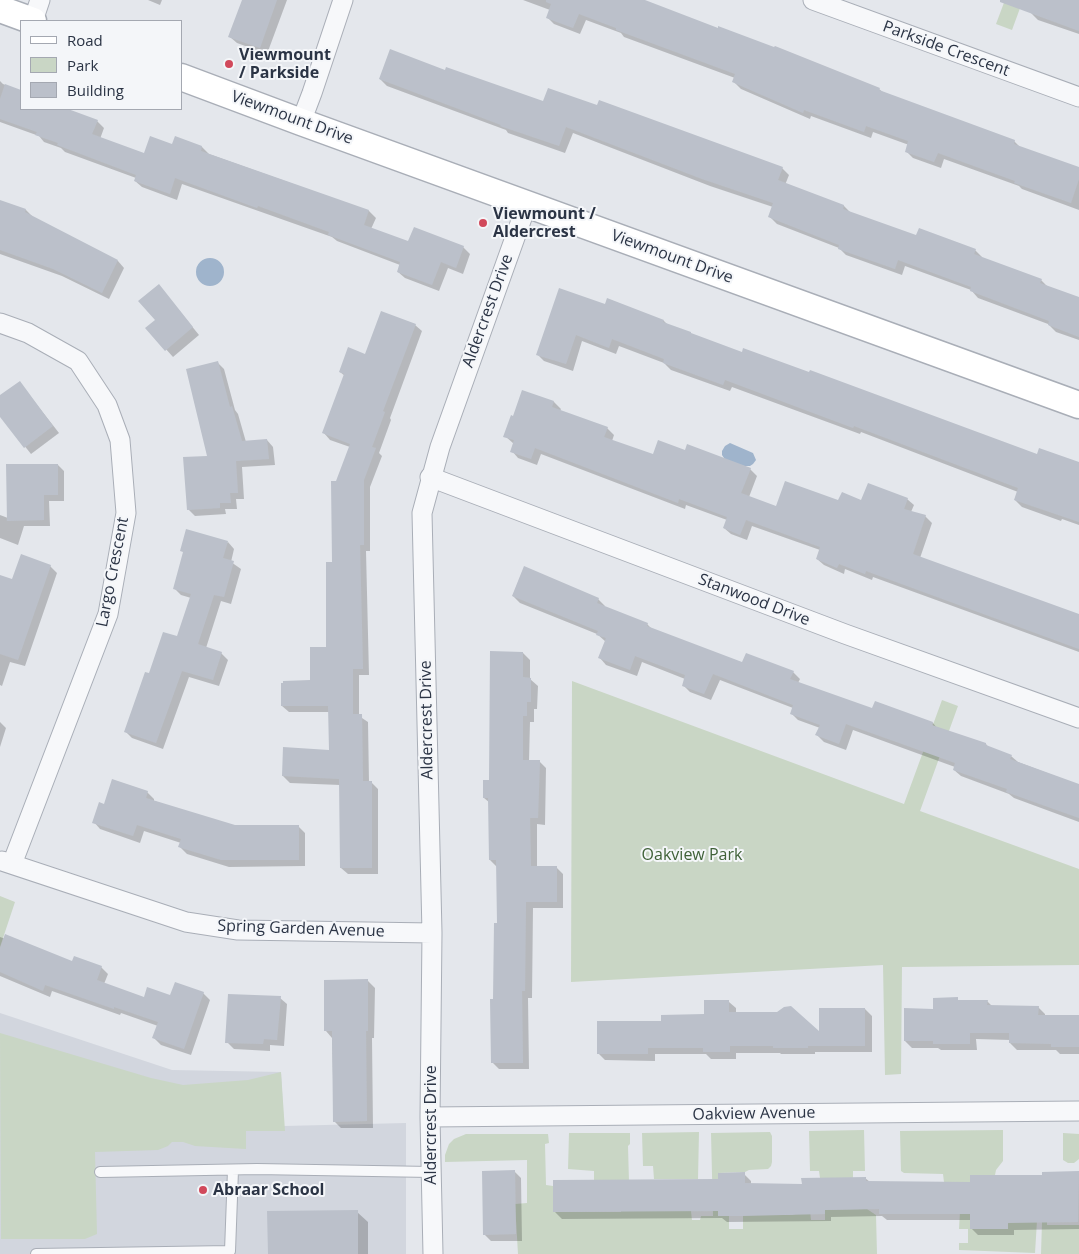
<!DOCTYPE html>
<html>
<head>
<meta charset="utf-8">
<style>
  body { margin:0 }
  #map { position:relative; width:1079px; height:1254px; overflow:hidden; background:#e4e7ec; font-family:"Open Sans",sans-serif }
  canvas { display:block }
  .legend { position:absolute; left:20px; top:20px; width:162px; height:90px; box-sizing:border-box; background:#f4f6f9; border:1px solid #a4a8b1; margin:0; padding:6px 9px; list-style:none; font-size:15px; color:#2b3445 }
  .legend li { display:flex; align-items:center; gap:10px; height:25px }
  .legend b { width:25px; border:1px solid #a4a8b1 }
</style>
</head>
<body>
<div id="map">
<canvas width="1079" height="1254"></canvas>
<ul class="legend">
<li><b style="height:6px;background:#fff"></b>Road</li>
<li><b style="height:14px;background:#c9d6c5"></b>Park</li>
<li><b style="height:14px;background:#bbc0ca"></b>Building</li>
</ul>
</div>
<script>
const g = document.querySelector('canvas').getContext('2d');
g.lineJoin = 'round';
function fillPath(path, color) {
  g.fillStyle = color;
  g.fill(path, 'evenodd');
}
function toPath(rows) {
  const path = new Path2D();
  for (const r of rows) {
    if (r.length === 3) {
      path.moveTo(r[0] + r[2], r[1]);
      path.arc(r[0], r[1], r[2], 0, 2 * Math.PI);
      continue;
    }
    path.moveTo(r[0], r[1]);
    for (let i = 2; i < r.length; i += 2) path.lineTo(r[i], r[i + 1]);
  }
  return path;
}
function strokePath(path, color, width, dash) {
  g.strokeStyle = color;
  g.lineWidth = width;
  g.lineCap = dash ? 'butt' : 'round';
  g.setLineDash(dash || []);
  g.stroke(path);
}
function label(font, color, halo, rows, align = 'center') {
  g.font = font + ' "Open Sans",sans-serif';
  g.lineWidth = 4;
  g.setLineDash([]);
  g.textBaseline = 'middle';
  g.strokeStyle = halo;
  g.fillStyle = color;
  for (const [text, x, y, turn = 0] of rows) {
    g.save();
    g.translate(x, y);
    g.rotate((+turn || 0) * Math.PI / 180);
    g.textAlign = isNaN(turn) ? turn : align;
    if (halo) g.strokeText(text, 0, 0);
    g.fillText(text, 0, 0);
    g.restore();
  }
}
const built = toPath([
  [0,1013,172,1070,281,1072,284,1126,406,1123,406,1254,0,1254]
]);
const green = toPath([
  [1005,0,1023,0,1012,30,996,24],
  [572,681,904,804,942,700,958,706,920,811,1079,869,1079,965,902,967,901,1074,885,1075,883,965,571,982],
  [0,896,15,902,0,947],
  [0,1033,151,1078,183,1085,248,1080,281,1072,285,1131,246,1131,246,1149,195,1146,183,1142,172,1142,168,1146,158,1150,95,1152,97,1234,85,1239,1,1239],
  [864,1130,865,1171,853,1171,853,1178,820,1178,819,1171,810,1171,809,1131],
  [1003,1130,1003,1161,996,1170,995,1175,970,1176,970,1229,1007,1229,1009,1219,1037,1221,1035,1253,959,1250,959,1243,968,1243,968,1229,959,1229,960,1211,948,1182,944,1182,943,1174,904,1173,901,1171,900,1131],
  [699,1132,698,1179,654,1179,653,1166,643,1166,642,1133],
  [770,1132,772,1136,772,1162,771,1166,768,1169,749,1170,745,1172,718,1173,718,1215,729,1216,729,1229,743,1229,743,1215,792,1215,810,1210,811,1220,825,1220,825,1210,867,1209,876,1215,877,1254,518,1254,515,1204,527,1203,527,1160,445,1162,445,1155,449,1144,454,1139,466,1134,548,1134,549,1143,545,1144,546,1185,553,1186,554,1212,621,1212,621,1181,594,1180,594,1171,568,1169,569,1133,630,1133,630,1144,628,1146,629,1182,691,1211,692,1220,700,1220,701,1216,713,1216,711,1133],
  [1063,1133,1079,1134,1079,1159,1074,1163,1068,1163,1063,1160],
  [1042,1222,1047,1222,1047,1225,1079,1225,1079,1254,1041,1254]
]);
const water = toPath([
  [210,272,14],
  [730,443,753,453,756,460,753,464,750,466,744,466,726,461,722,455,722,451,725,446]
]);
const shadow = toPath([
  [148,0,162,0,160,5],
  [243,0,287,0,267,54,237,43,230,37],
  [523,0,640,0,879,89,884,93,1014,141,1020,147,1079,168,1079,210,1022,189,1019,186,944,159,941,168,913,158,906,151,909,145,873,132,871,138,811,116,810,119,741,89,734,82,735,78,624,37,621,33,586,20,580,34,554,24,547,17,550,10],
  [1036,0,1079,0,1079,34,1038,20,1031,13],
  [446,72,544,102,782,168,789,175,785,185,844,206,851,213,917,237,975,250,982,257,982,258,1041,280,1048,287,1079,299,1079,340,1056,332,1048,324,978,298,971,290,905,266,902,275,846,255,839,248,777,224,770,217,773,207,710,186,573,133,565,153,508,133,506,130,387,86,380,79],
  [0,81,3,84,21,91,21,109,64,109,97,121,104,128,100,139,144,155,173,145,202,147,209,154,369,211,376,218,371,229,409,242,463,247,470,254,463,274,448,268,439,291,405,278,398,272,400,265,337,241,332,237,182,184,177,200,142,187,135,181,136,178,65,152,61,148,44,142,39,136,0,122],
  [0,201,26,210,33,217,118,261,124,268,109,299,62,276,0,254],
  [165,293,199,335,173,357,147,328,156,321],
  [608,299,664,321,668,325,693,336,1014,448,1079,467,1079,525,1062,519,1061,521,1022,507,1015,500,1018,492,861,432,860,434,732,387,730,391,671,370,664,363,619,346,616,354,582,341,573,371,544,361,537,354,605,305],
  [415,325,422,331,390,418,391,420,379,453,382,456,370,487,370,551,366,551,369,675,359,675,359,716,368,722,369,782,371,782,378,789,378,874,348,874,341,868,340,785,290,783,283,776,330,751,330,712,289,712,282,706,311,682,327,648,337,482,350,447,330,440,324,433,345,376,340,372],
  [217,362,224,369,235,410,238,414,246,442,267,440,273,447,275,465,242,467,244,499,236,499,237,509,225,509,226,514,195,516,188,509,208,457],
  [20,383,59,433,31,454,0,415,0,397],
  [523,391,554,402,561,409,560,411,607,428,614,435,612,441,654,456,685,452,750,469,757,476,749,497,777,508,838,502,907,499,914,505,911,512,925,516,932,523,920,558,1079,615,1079,652,873,577,872,580,845,569,844,574,824,565,817,559,820,550,752,526,747,540,731,534,724,528,727,520,686,505,685,509,541,454,537,465,518,458,512,451,514,444,505,436,514,418],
  [58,465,64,471,64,501,49,501,50,526,24,526,18,545,0,538,0,515,8,518],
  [228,542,234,549,231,562,241,569,231,604,221,601,206,648,221,653,228,660,219,686,189,677,163,749,132,738,125,731,149,675,178,638,191,598,181,595,174,588],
  [50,566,57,573,25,666,10,662,2,686,0,685,0,576,13,581],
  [513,596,598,599,605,606,604,607,647,624,652,629,743,663,793,672,800,679,798,683,873,710,876,702,933,723,937,728,986,744,989,748,1011,756,1018,762,1079,785,1079,822,1014,798,1009,794,961,776,954,770,955,767,853,730,846,750,824,742,817,735,820,728,798,720,791,713,793,708,720,680,711,700,690,692,683,685,685,679,642,662,637,676,606,665,600,658,606,642,597,634,520,603],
  [523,653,530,660,530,679,538,686,537,709,534,709,534,722,530,722,529,761,539,761,546,768,545,825,537,824,537,867,556,867,563,874,563,908,533,908,532,998,528,998,529,1069,499,1069,492,1062,498,925,497,867,490,860,490,803,484,798,490,782],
  [0,722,6,728,0,747],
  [147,792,154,799,154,801,235,827,298,826,305,833,305,866,229,867,187,854,180,847,181,843,144,831,140,843,100,829,94,822,105,805],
  [0,937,73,962,101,967,108,974,104,984,145,999,203,993,210,1000,191,1055,161,1045,154,1038,158,1026,121,1013,120,1015,52,991,50,997,0,976],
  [368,981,375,988,374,1038,372,1038,373,1128,341,1128,334,1121,332,1038,326,1031],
  [280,998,287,1004,284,1046,270,1045,270,1051,234,1049,227,1042],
  [957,999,959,1001,987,1001,992,1006,1038,1007,1045,1014,1045,1016,1079,1016,1079,1054,1060,1054,1056,1050,1017,1050,1010,1043,1010,1040,976,1039,977,1050,941,1050,938,1048,912,1048,905,1041,934,1010],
  [729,1002,736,1008,736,1013,820,1034,865,1009,872,1016,872,1052,815,1052,815,1054,781,1054,780,1053,736,1053,736,1059,711,1059,706,1054,655,1054,655,1061,605,1060,598,1053,663,1022,706,1016],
  [514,1171,521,1178,522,1241,491,1241,484,1234],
  [1043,1173,1079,1173,1079,1229,1014,1230,1014,1235,978,1235,971,1228,971,1220,887,1220,882,1216,831,1217,831,1221,727,1222,722,1218,562,1219,555,1212,744,1174,751,1181,751,1185,803,1185,865,1178,870,1182,971,1183,1043,1176],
  [357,1212,368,1222,368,1254,269,1254]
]);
const building = toPath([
  [242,0,277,0,260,48,228,37],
  [546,0,645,0,718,28,718,26,774,47,775,46,880,88,879,90,1015,140,1014,144,1079,167,1079,179,1071,203,1014,183,1015,181,938,153,934,162,905,152,908,141,866,126,864,132,804,110,803,113,732,82,735,74,616,30,616,28,579,14,573,28,546,18,551,4,546,2],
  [1000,0,1079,0,1079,31,1000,2],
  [390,49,445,70,446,67,543,101,548,88,597,105,599,100,783,167,778,180,844,205,843,209,916,235,919,228,976,249,974,254,1042,279,1040,283,1079,297,1079,337,1048,325,1049,321,970,291,971,287,898,260,895,269,838,249,839,245,768,217,773,203,702,179,566,127,559,146,500,126,501,125,379,79],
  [5,84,21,90,21,109,68,109,98,120,92,134,144,153,150,136,172,144,175,136,202,146,201,151,369,210,364,225,408,241,414,227,464,246,456,268,441,262,432,285,397,272,400,262,328,235,329,232,258,206,257,208,175,178,170,194,134,181,136,175,57,145,58,143,35,135,37,132,0,119,0,99],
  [0,200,26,209,25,212,118,260,102,293,53,269,0,250],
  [159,284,193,327,165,351,145,328,155,320,138,301],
  [559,288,605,304,607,298,664,320,663,322,691,332,691,333,742,352,743,348,809,372,810,370,1037,454,1039,448,1079,462,1079,522,1014,500,1018,488,854,426,853,428,725,380,723,385,663,363,664,359,612,339,609,348,576,335,566,364,536,355],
  [381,311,416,324,383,411,385,412,372,447,376,448,364,480,364,545,360,545,363,669,353,669,353,714,362,714,363,781,372,781,372,868,340,868,339,779,282,776,283,747,329,750,328,706,281,706,281,683,283,683,283,681,310,680,310,647,326,647,326,562,332,562,331,481,336,481,350,444,322,433,344,374,339,372,348,347,365,354],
  [218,361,230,407,232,406,242,441,267,439,269,459,236,461,238,493,230,493,231,503,220,503,220,508,187,510,183,457,207,456,186,369],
  [20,381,53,426,24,448,0,417,0,395],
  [522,390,554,401,552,407,608,427,604,437,653,454,658,440,685,450,687,444,751,468,741,493,776,506,785,481,838,500,842,492,861,500,868,483,908,498,904,509,926,515,913,554,1079,614,1079,649,866,571,865,574,839,564,837,568,816,559,820,547,746,520,740,535,723,528,727,517,679,499,678,503,535,448,531,459,510,452,514,440,503,437,511,415,513,416],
  [6,464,58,464,58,495,44,495,44,520,7,521],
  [186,529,228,541,223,558,234,561,224,597,214,595,198,644,222,652,213,680,182,671,156,743,124,732,145,672,149,673,163,632,177,636,191,594,173,589,183,552,180,551],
  [21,554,51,565,18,660,0,654,0,575,12,579],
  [524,566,599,598,597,603,648,623,647,626,742,662,746,653,794,671,790,679,872,708,875,701,933,722,932,725,986,743,986,745,1012,755,1010,759,1079,784,1079,818,1006,792,1007,789,953,770,955,763,846,724,839,744,815,735,820,725,790,714,793,705,713,674,704,694,682,686,685,675,635,656,630,670,598,658,606,638,596,635,598,631,512,596],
  [490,651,523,652,523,677,531,678,531,702,527,702,527,716,523,716,523,760,540,760,538,818,530,818,531,866,557,866,557,902,526,902,525,991,522,991,523,1063,491,1063,490,999,493,999,494,923,497,923,496,860,489,860,488,798,483,798,483,780,489,780],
  [112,779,148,791,146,798,235,825,299,825,299,860,221,860,178,847,181,839,137,825,133,836,92,823,99,802,104,804],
  [5,934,72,961,74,956,102,966,97,980,144,997,147,987,170,995,175,982,204,992,184,1049,152,1038,158,1022,114,1007,114,1009,45,985,43,991,0,972,0,948],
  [368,979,368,1031,366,1031,367,1121,333,1122,332,1031,324,1031,324,980],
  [228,994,281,996,277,1040,264,1039,263,1044,225,1043],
  [958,997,958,1000,988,1000,987,1005,1039,1006,1038,1015,1079,1015,1079,1047,1051,1047,1051,1044,1009,1043,1009,1033,970,1033,970,1044,933,1044,933,1041,904,1041,904,1008,933,1009,933,998],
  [704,1000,729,1000,729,1012,777,1012,784,1007,791,1006,819,1031,819,1008,865,1008,865,1046,808,1046,808,1048,773,1048,773,1046,730,1046,730,1052,703,1052,703,1048,648,1048,648,1054,597,1054,597,1021,661,1021,661,1015,704,1014],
  [515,1170,516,1234,483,1235,482,1171],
  [1079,1171,1078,1222,1008,1223,1008,1229,970,1229,970,1214,879,1214,879,1209,825,1210,825,1214,743,1216,718,1216,718,1211,553,1212,553,1180,718,1179,718,1173,745,1172,745,1183,802,1184,801,1178,866,1177,866,1181,970,1182,970,1175,1042,1175,1042,1172],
  [358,1210,358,1254,268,1254,267,1211]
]);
const lane = toPath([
  [100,1172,257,1169,431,1172],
  [36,1254,230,1251,233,1170]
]);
const street = toPath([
  [813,0,1079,97],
  [33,21,40,0],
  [301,122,312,93,343,0],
  [0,323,28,333,78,361,107,405,120,440,126,513,108,614,12,864],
  [430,477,845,634,1079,718],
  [2,861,186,922,238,930,432,933],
  [430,1117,1079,1111],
  [433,1254,430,1117,432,933,422,513,440,447,527,204]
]);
const secondary = toPath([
  [0,9,33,21],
  [181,77,301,122,1079,405]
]);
const markers = [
  [229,64,5,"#d1495b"],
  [483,223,5,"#d1495b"],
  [203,1190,5,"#d1495b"]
];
const streetNames = [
  ["Parkside Crescent",946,49,20],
  ["Viewmount Drive",292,118,20],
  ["Viewmount Drive",672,257,20],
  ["Aldercrest Drive",488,311,-70],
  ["Largo Crescent",113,572,-79],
  ["Stanwood Drive",754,600,21],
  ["Aldercrest Drive",427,720,-91],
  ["Spring Garden Avenue",301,929,2],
  ["Oakview Avenue",754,1114,-1],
  ["Aldercrest Drive",431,1125,-90]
];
const poiNames = [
  ["Viewmount",239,55],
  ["/ Parkside",239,73],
  ["Viewmount /",493,214],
  ["Aldercrest",493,232],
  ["Abraar School",213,1190]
];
const parkNames = [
  ["Oakview Park",692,855]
];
fillPath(built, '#d2d6de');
fillPath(green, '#c9d6c5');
fillPath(water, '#9fb4cc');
fillPath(shadow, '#0003');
fillPath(building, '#bbc0ca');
strokePath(lane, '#a9aeb7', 12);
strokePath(street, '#a9aeb7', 21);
strokePath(secondary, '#a9aeb7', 29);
strokePath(lane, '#f7f8fa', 10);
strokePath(street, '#f7f8fa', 19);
strokePath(secondary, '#fff', 26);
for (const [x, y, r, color] of markers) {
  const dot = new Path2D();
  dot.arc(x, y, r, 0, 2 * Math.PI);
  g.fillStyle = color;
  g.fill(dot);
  strokePath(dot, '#f4f6f9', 2);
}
label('16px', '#2b3445', '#f4f6f9', streetNames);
label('bold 16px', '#2b3445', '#f4f6f9', poiNames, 'left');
label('16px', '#3f6138', '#f4f6f9', parkNames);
</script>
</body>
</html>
